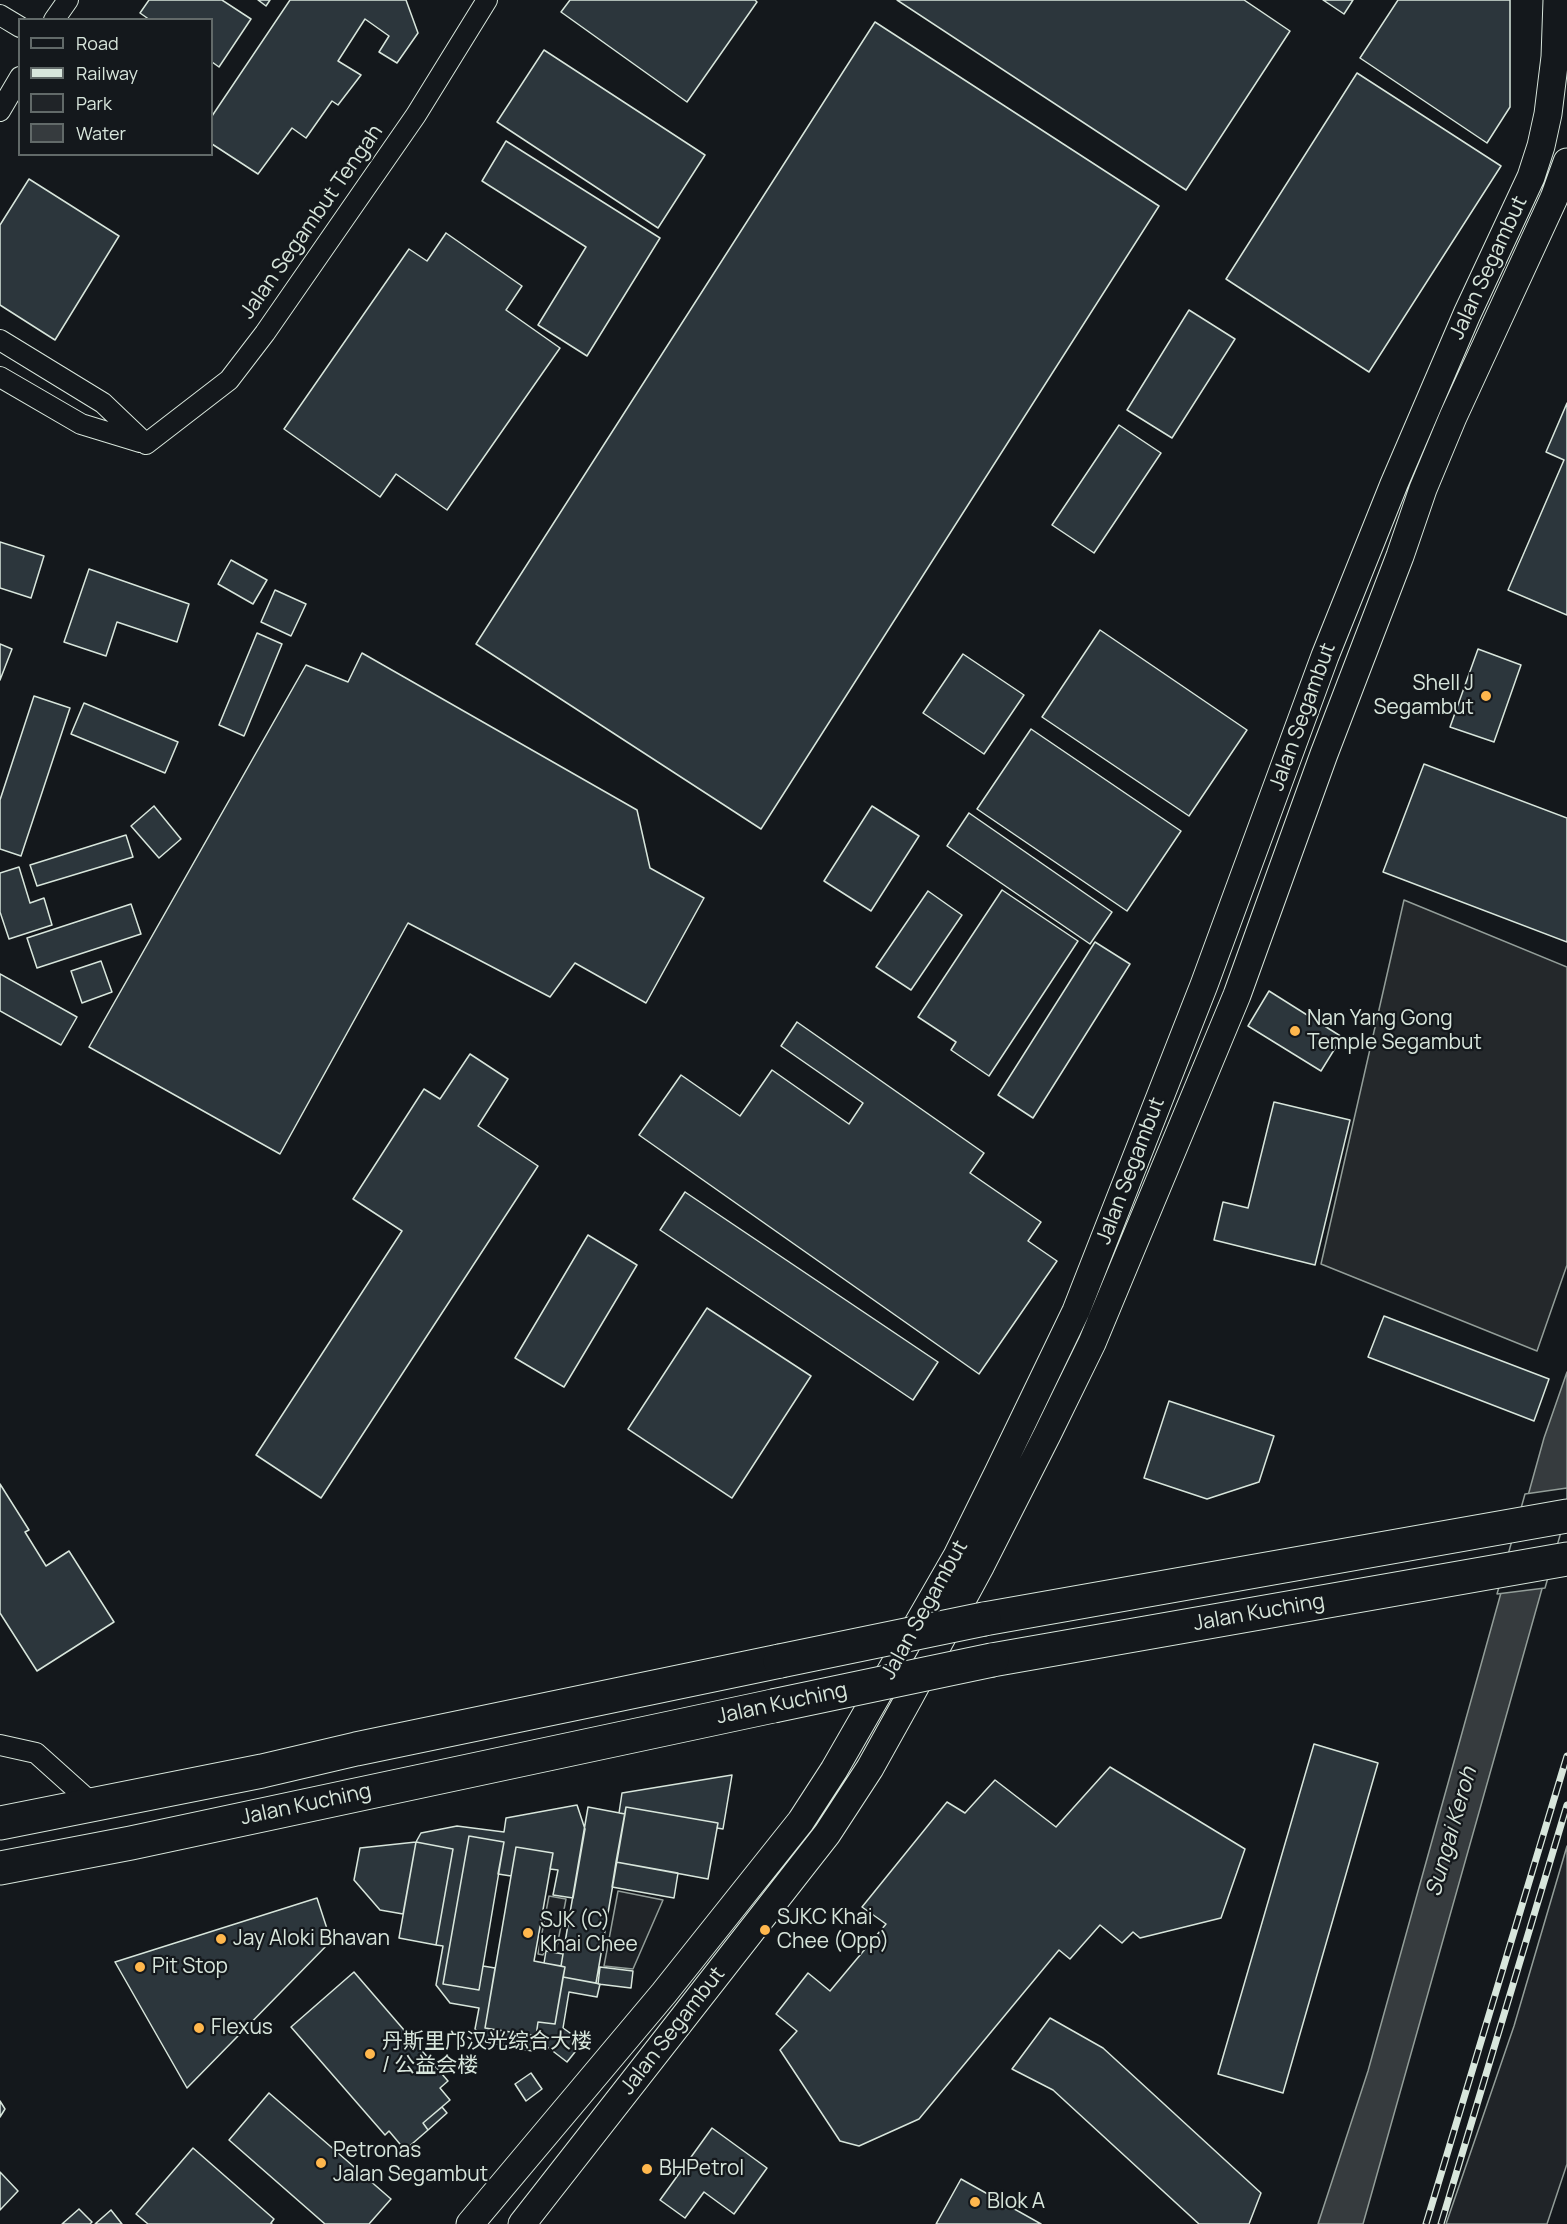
<!DOCTYPE html>
<html>
<head>
<meta charset="utf-8">
<style>
  body { margin:0 }
  #map { position:relative; width:1567px; height:2224px; overflow:hidden; background:#14181c; font-family:Manrope,sans-serif }
  canvas { display:block }
  .legend { position:absolute; left:18px; top:18px; width:195px; height:138px; box-sizing:border-box; background:#14181c; border:2px solid #626a69; margin:0; padding:8px 10px; list-style:none; font-size:18px; color:#d8e6dc }
  .legend li { display:flex; align-items:center; gap:12px; height:30px }
  .legend b { width:30px; border:2px solid #626a69 }
</style>
</head>
<body>
<div id="map">
<canvas width="1567" height="2224"></canvas>
<ul class="legend">
<li><b style="height:8px;background:#14181c"></b>Road</li>
<li><b style="height:8px;background:#d8e6dc"></b>Railway</li>
<li><b style="height:16px;background:#202428"></b>Park</li>
<li><b style="height:16px;background:#363b3e"></b>Water</li>
</ul>
</div>
<script>
const g = document.querySelector('canvas').getContext('2d');
g.lineJoin = 'round';
function fillPath(path, color) {
  g.fillStyle = color;
  g.fill(path, 'evenodd');
}
function toPath(rows) {
  const path = new Path2D();
  for (const r of rows) {
    path.moveTo(r[0], r[1]);
    for (let i = 2; i < r.length; i += 2) path.lineTo(r[i], r[i + 1]);
  }
  return path;
}
function strokePath(path, color, width, dash) {
  g.strokeStyle = color;
  g.lineWidth = width;
  g.lineCap = dash ? 'butt' : 'round';
  g.setLineDash(dash || []);
  g.stroke(path);
}
function label(font, color, halo, rows, align = 'center') {
  g.font = font + ' Manrope,"Noto Sans SC",sans-serif';
  g.lineWidth = 4.5;
  g.setLineDash([]);
  g.textBaseline = 'middle';
  g.strokeStyle = halo;
  g.fillStyle = color;
  for (const [text, x, y, turn = 0] of rows) {
    g.save();
    g.translate(x, y);
    g.rotate((+turn || 0) * Math.PI / 180);
    g.textAlign = isNaN(turn) ? turn : align;
    if (halo) g.strokeText(text, 0, 0);
    g.fillText(text, 0, 0);
    g.restore();
  }
}
const green = toPath([
  [1567,1846,1567,2164,1547,2224,1446,2224,1514,2026,1567,1846],
  [618,1891,663,1900,633,1969,604,1966,618,1891],
  [549,1896,566,1899,556,1952,545,1950,543,1955,538,1954,549,1896]
]);
const parking = toPath([
  [1404,900,1567,967,1567,1265,1537,1351,1321,1264,1404,900]
]);
const water = toPath([
  [1567,1372,1567,1500,1363,2224,1318,2224,1368,2071,1544,1438,1567,1372]
]);
const pier = toPath([
  [1567,1488,1567,1511,1545,1588,1497,1594,1525,1494,1567,1488]
]);
const building = toPath([
  [149,0,222,0,251,19,219,67,212,62,212,20,150,20,140,13,149,0],
  [258,0,270,0,266,6,258,0],
  [290,0,406,0,418,33,397,63,379,52,389,36,365,19,338,61,361,75,338,105,332,101,306,138,292,128,258,174,212,144,212,116,290,0],
  [570,0,755,0,757,2,687,102,561,12,570,0],
  [897,0,1244,0,1290,31,1186,190,897,0],
  [1323,0,1353,0,1344,14,1323,0],
  [1398,0,1510,0,1510,107,1487,143,1360,58,1398,0],
  [875,22,1159,206,761,829,476,644,875,22],
  [544,50,705,155,658,228,497,122,544,50],
  [1357,73,1501,166,1369,372,1226,279,1357,73],
  [506,141,660,238,587,356,538,325,586,247,482,181,506,141],
  [29,179,119,236,55,340,0,305,0,225,29,179],
  [446,233,522,286,506,310,560,348,447,510,396,474,380,497,284,429,409,249,427,261,446,233],
  [1189,310,1235,339,1172,438,1127,410,1189,310],
  [1567,403,1567,615,1508,590,1564,460,1546,452,1567,403],
  [1119,425,1161,453,1094,553,1052,525,1119,425],
  [0,542,44,556,31,598,0,588,0,542],
  [231,560,267,580,253,604,218,584,231,560],
  [89,569,189,604,177,642,117,622,106,656,64,642,89,569],
  [275,590,306,604,291,636,261,622,275,590],
  [1100,630,1247,730,1189,816,1042,717,1100,630],
  [257,633,282,644,244,736,219,725,257,633],
  [0,644,12,649,0,680,0,644],
  [1478,649,1521,665,1494,742,1450,727,1478,649],
  [362,653,637,810,650,868,704,898,646,1003,575,963,550,997,408,923,280,1154,89,1047,306,665,348,682,362,653],
  [963,654,1024,695,984,754,923,713,963,654],
  [34,696,70,708,21,856,0,849,0,800,34,696],
  [84,703,178,742,165,773,71,734,84,703],
  [1031,729,1181,831,1127,911,977,809,1031,729],
  [1424,764,1567,818,1567,942,1383,872,1424,764],
  [154,806,181,839,159,858,131,826,154,806],
  [872,806,919,836,871,911,824,881,872,806],
  [969,813,1112,912,1090,944,947,846,969,813],
  [126,835,133,857,37,886,30,865,126,835],
  [19,867,30,903,44,898,52,925,9,939,0,912,0,873,19,867],
  [1002,890,1078,941,989,1076,951,1050,956,1042,918,1017,1002,890],
  [928,891,962,915,911,990,876,967,928,891],
  [131,904,141,934,37,968,27,938,131,904],
  [1095,942,1130,964,1033,1118,998,1095,1095,942],
  [101,961,112,992,82,1003,71,971,101,961],
  [0,974,77,1017,61,1045,0,1011,0,974],
  [1269,991,1342,1037,1321,1071,1248,1026,1269,991],
  [797,1022,984,1153,970,1173,1041,1222,1028,1241,1057,1261,979,1374,639,1135,681,1075,740,1116,772,1070,849,1124,863,1103,781,1046,797,1022],
  [470,1054,508,1079,478,1126,538,1166,321,1498,256,1455,402,1231,353,1199,424,1089,440,1099,470,1054],
  [1274,1102,1350,1120,1315,1265,1214,1240,1223,1202,1248,1208,1274,1102],
  [685,1192,938,1362,913,1400,660,1230,685,1192],
  [588,1235,637,1265,564,1387,515,1358,588,1235],
  [707,1308,811,1376,732,1498,628,1429,707,1308],
  [1384,1316,1549,1379,1534,1421,1368,1357,1384,1316],
  [1169,1401,1274,1436,1259,1482,1207,1499,1144,1478,1169,1401],
  [0,1484,29,1530,25,1532,46,1566,69,1551,114,1622,37,1671,0,1613,0,1484],
  [1314,1744,1378,1763,1283,2093,1218,2074,1314,1744],
  [1110,1767,1245,1849,1221,1918,1140,1938,1133,1932,1122,1943,1100,1925,1070,1959,1059,1950,919,2119,859,2146,840,2141,780,2050,797,2031,776,2014,808,1973,830,1991,886,1924,862,1907,947,1802,965,1813,995,1780,1056,1827,1110,1767],
  [732,1775,723,1829,717,1828,718,1823,626,1807,625,1814,619,1813,622,1793,732,1775],
  [577,1805,585,1829,573,1898,553,1895,558,1870,550,1869,553,1853,516,1847,511,1876,498,1874,504,1842,469,1836,443,1984,479,1990,483,1966,495,1968,485,2028,536,2036,538,2022,555,2024,563,1977,600,1984,597,1997,569,1992,563,2028,583,2042,567,2062,541,2042,532,2051,486,2042,475,2029,479,2008,450,2003,436,1985,443,1946,436,1945,453,1849,416,1842,421,1833,457,1826,504,1832,506,1818,577,1805],
  [588,1807,625,1814,596,1983,563,1977,565,1967,561,1966,588,1807],
  [626,1807,718,1823,708,1879,616,1862,626,1807],
  [469,1836,504,1842,479,1990,443,1984,469,1836],
  [416,1842,453,1849,436,1945,399,1938,416,1842],
  [416,1842,403,1914,380,1910,354,1880,360,1848,416,1842],
  [516,1847,553,1853,534,1961,565,1967,555,2024,538,2022,536,2036,485,2028,516,1847],
  [616,1862,678,1873,674,1898,612,1887,616,1862],
  [317,1898,331,1941,187,2088,115,1962,317,1898],
  [546,1951,563,1954,561,1966,544,1963,546,1951],
  [600,1967,633,1971,631,1988,598,1984,600,1967],
  [354,1972,448,2081,440,2088,450,2100,423,2123,428,2130,405,2150,389,2131,385,2135,291,2027,354,1972],
  [1050,2018,1103,2048,1261,2193,1249,2224,1199,2224,1053,2090,1012,2069,1050,2018],
  [531,2073,542,2089,526,2101,515,2084,531,2073],
  [269,2093,391,2199,369,2224,325,2224,229,2140,269,2093],
  [0,2101,5,2109,0,2117,0,2101],
  [442,2107,447,2113,428,2130,423,2123,442,2107],
  [712,2128,767,2168,734,2214,704,2192,685,2218,660,2200,712,2128],
  [193,2148,274,2219,271,2223,272,2224,148,2224,136,2214,193,2148],
  [0,2172,18,2191,0,2210,0,2172],
  [961,2179,1041,2224,936,2224,961,2179],
  [79,2209,92,2222,90,2224,62,2224,79,2209],
  [111,2210,122,2224,95,2224,111,2210]
]);
const minor = toPath([
  [0,15,20,27],
  [54,20,68,0],
  [0,111,20,77],
  [0,340,103,403,146,444],
  [0,377,81,424,140,442],
  [146,444,229,380,265,333,416,115,487,0],
  [0,1745,36,1753,94,1805]
]);
const secondary = toPath([
  [470,2224,664,1993,801,1821,834,1770,957,1556,998,1473,1076,1311,1204,985,1325,656,1394,484,1467,314,1531,177,1541,146,1548,114,1555,57,1557,0],
  [522,2224,827,1834,870,1768,909,1698,981,1565,1048,1433,1092,1343,1237,995,1324,754,1400,556,1423,489,1453,417,1554,198,1567,162]
]);
const trunk = toPath([
  [984,1619,1567,1516],
  [992,1660,1567,1559],
  [0,1823,262,1771,356,1749,780,1661],
  [0,1868,131,1843,773,1706]
]);
const rail = toPath([
  [1426,2224,1567,1756],
  [1441,2224,1567,1805]
]);
const trunkBridge = toPath([
  [780,1661,984,1619],
  [773,1706,992,1660]
]);
const markers = [
  [1486,696,6,"#ffb74d"],
  [1295,1031,6,"#ffb74d"],
  [765,1930,6,"#ffb74d"],
  [528,1933,6,"#ffb74d"],
  [221,1939,6,"#ffb74d"],
  [140,1967,6,"#ffb74d"],
  [199,2028,6,"#ffb74d"],
  [370,2054,6,"#ffb74d"],
  [321,2163,6,"#ffb74d"],
  [647,2169,6,"#ffb74d"],
  [975,2202,6,"#ffb74d"]
];
const streetNames = [
  ["Jalan Segambut Tengah",312,222,-55],
  ["Jalan Segambut",1489,268,-65],
  ["Jalan Segambut",1303,717,-70],
  ["Jalan Segambut",1131,1171,-69],
  ["Jalan Segambut",925,1610,-61],
  ["Jalan Kuching",1259,1613,-10],
  ["Jalan Kuching",782,1704,-12],
  ["Jalan Kuching",306,1805,-12],
  ["Jalan Segambut",673,2031,-52]
];
const poiNames = [
  ["Shell J",1474,684,"right"],
  ["Segambut",1474,708,"right"],
  ["Nan Yang Gong",1307,1019],
  ["Temple Segambut",1307,1043],
  ["SJKC Khai",777,1918],
  ["Chee (Opp)",777,1942],
  ["SJK (C)",540,1921],
  ["Khai Chee",540,1945],
  ["Jay Aloki Bhavan",233,1939],
  ["Pit Stop",152,1967],
  ["Flexus",211,2028],
  ["丹斯里邝汉光综合大楼",382,2042],
  ["/ 公益会楼",382,2066],
  ["Petronas",333,2151],
  ["Jalan Segambut",333,2175],
  ["BHPetrol",659,2169],
  ["Blok A",987,2202]
];
const waterNames = [
  ["Sungai Keroh",1452,1832,-74]
];
fillPath(green, '#202428');
strokePath(green, '#939e99', 1.5);
fillPath(parking, '#24282b');
strokePath(parking, '#939e99', 1.5);
fillPath(water, '#363b3e');
strokePath(water, '#939e99', 1.5);
fillPath(pier, '#14181c');
strokePath(pier, '#939e99', 1.5);
fillPath(building, '#2c363c');
strokePath(building, '#d8e6dc', 1.5);
strokePath(minor, '#d8e6dc', 22);
strokePath(secondary, '#d8e6dc', 29);
strokePath(trunk, '#d8e6dc', 35);
strokePath(minor, '#14181c', 20);
strokePath(secondary, '#14181c', 27);
strokePath(trunk, '#14181c', 33);
strokePath(rail, '#d8e6dc', 7);
strokePath(rail, '#14181c', 4.5, [14]);
strokePath(trunkBridge, '#d8e6dc', 35, []);
strokePath(trunkBridge, '#14181c', 33);
for (const [x, y, r, color] of markers) {
  const dot = new Path2D();
  dot.arc(x, y, r, 0, 2 * Math.PI);
  g.fillStyle = color;
  g.fill(dot);
  strokePath(dot, '#14181c', 2);
}
label('21px', '#d8e6dc', '#14181c', streetNames);
label('21px', '#d8e6dc', '#14181c', poiNames, 'left');
label('italic 22px', '#d8e6dc', '#14181c', waterNames);
</script>
</body>
</html>
